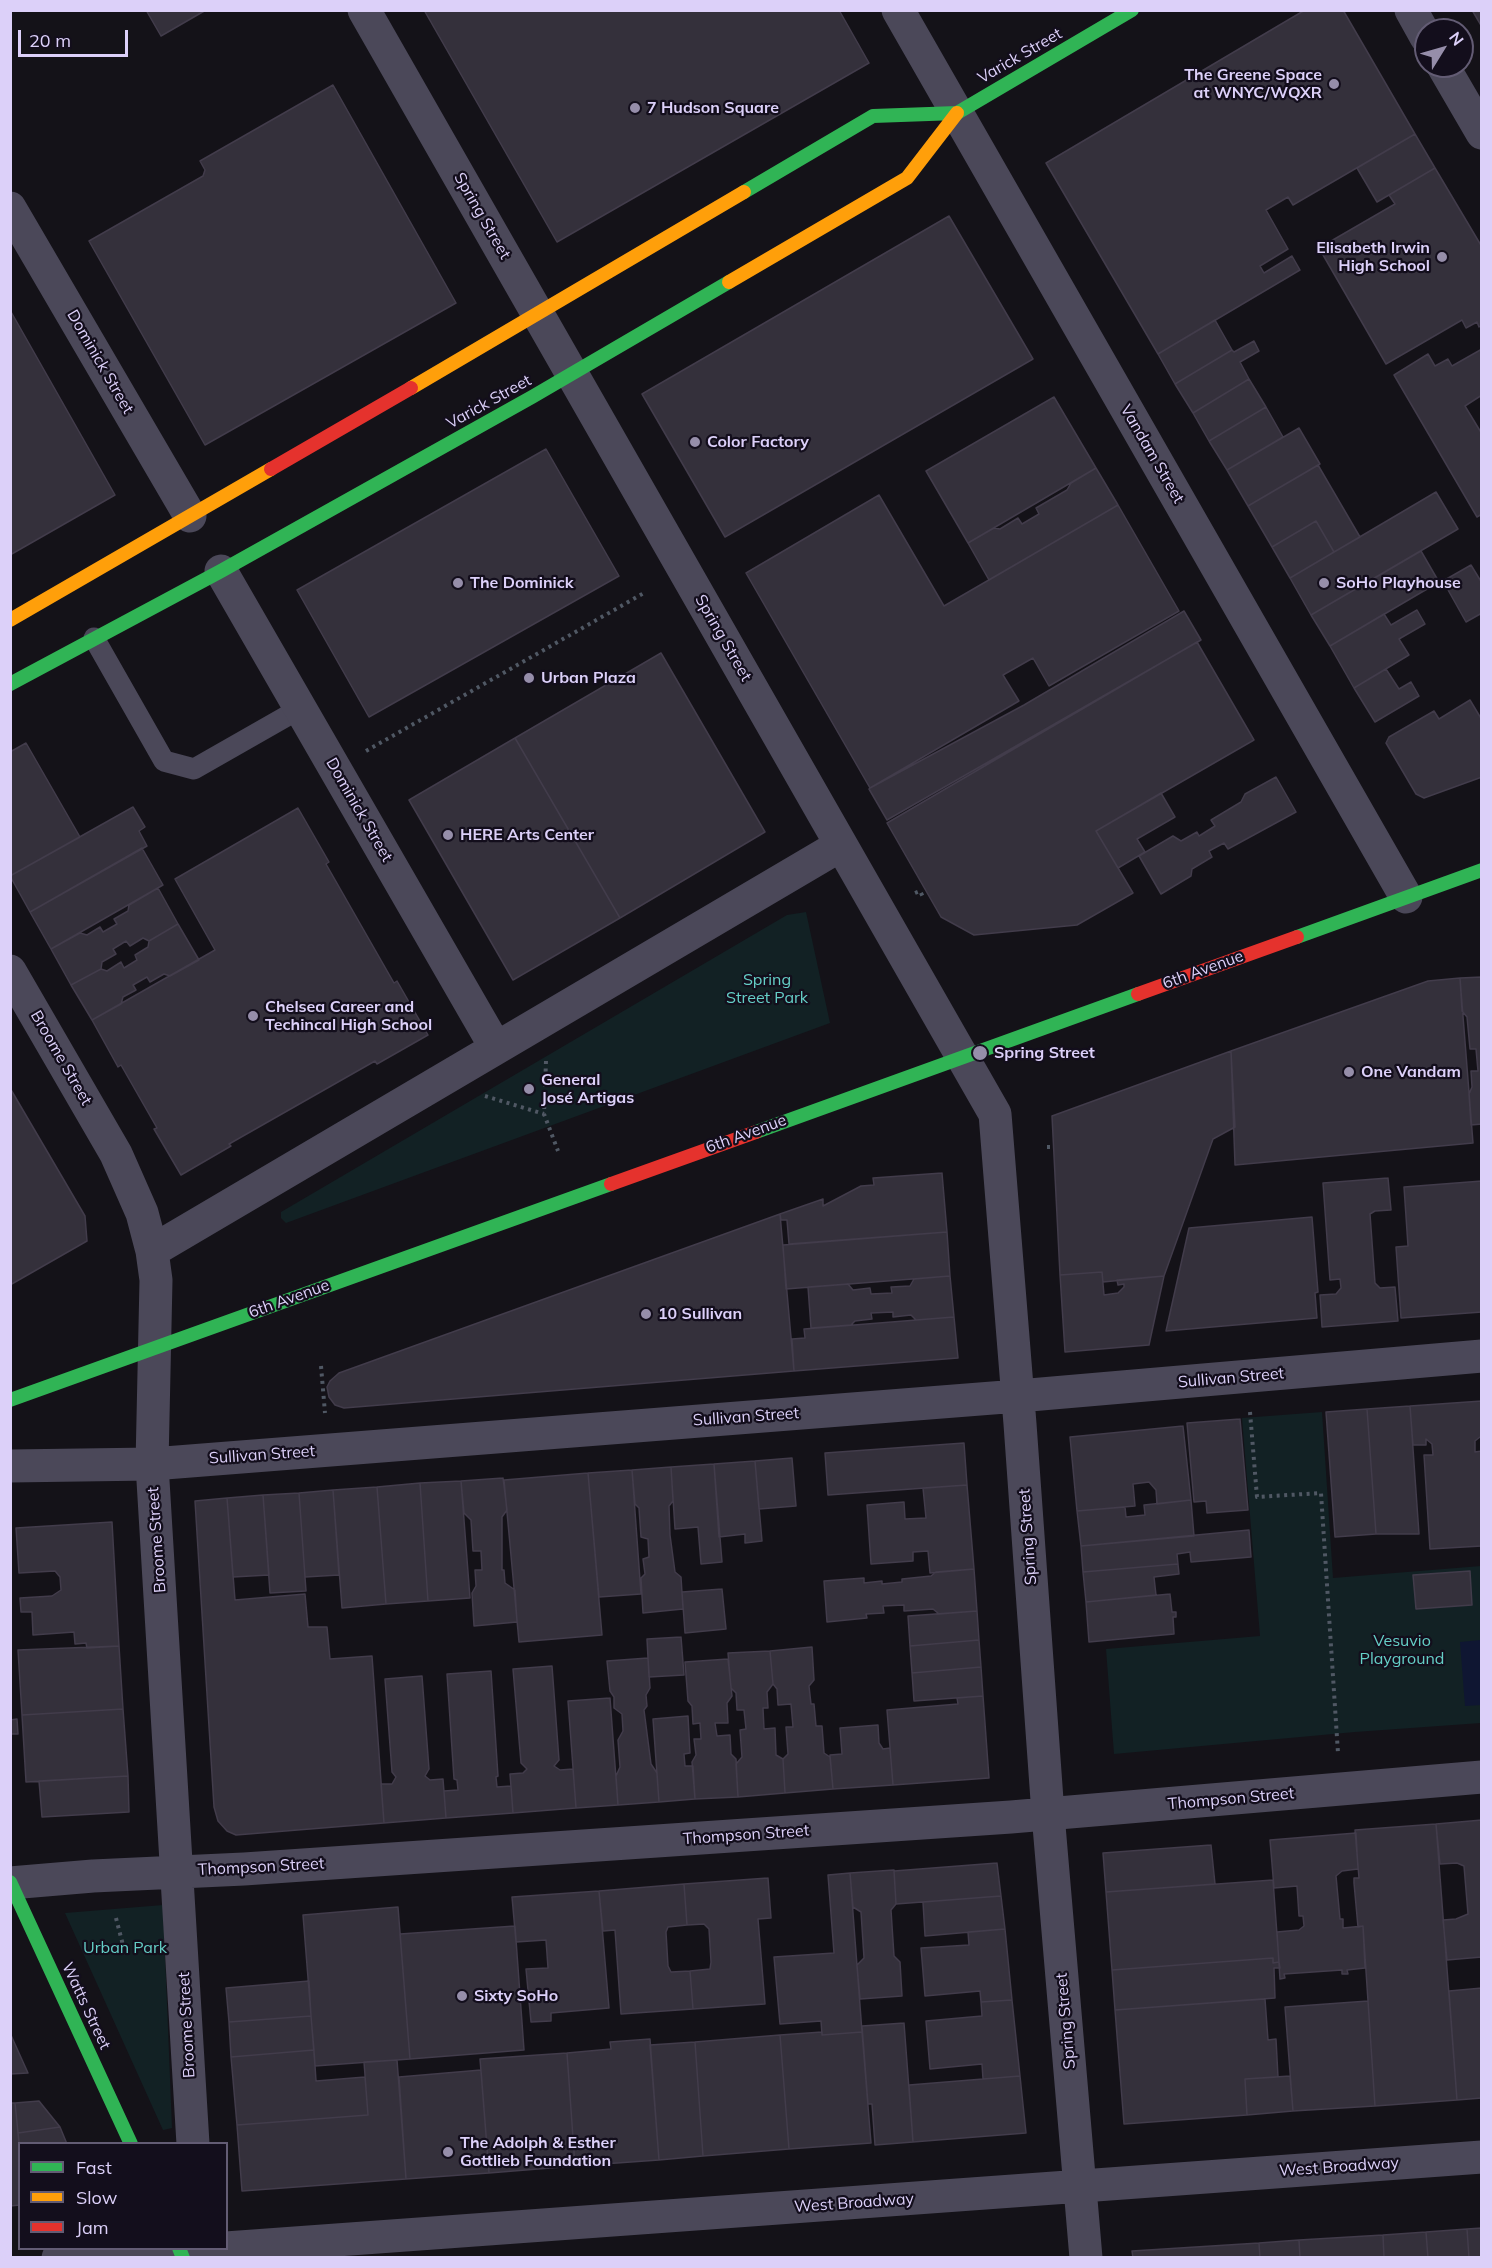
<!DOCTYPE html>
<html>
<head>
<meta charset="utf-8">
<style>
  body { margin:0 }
  #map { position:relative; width:1492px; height:2268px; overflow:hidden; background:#141218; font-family:Mulish,sans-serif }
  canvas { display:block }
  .frame { position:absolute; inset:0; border:12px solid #dcd0f9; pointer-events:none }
  .legend { position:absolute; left:18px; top:2142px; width:210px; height:108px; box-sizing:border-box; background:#130e1c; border:2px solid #635c74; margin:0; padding:8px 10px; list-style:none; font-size:18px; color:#dcd0f9 }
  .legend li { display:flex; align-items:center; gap:12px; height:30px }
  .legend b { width:30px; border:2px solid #635c74 }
  .north { position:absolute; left:1414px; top:18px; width:60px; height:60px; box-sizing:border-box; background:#130e1c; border:2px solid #635c74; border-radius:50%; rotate:53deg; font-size:16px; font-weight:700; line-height:24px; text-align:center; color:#dcd0f9 }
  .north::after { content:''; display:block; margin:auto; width:21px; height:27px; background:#968eaa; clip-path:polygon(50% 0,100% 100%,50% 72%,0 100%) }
  .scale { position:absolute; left:18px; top:30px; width:110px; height:27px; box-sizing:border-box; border:3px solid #dcd0f9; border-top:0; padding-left:8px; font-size:18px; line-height:21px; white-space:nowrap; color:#dcd0f9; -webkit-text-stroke:4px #130e1c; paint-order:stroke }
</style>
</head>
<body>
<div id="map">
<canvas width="1492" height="2268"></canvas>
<div class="frame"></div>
<ul class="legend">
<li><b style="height:8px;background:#30b455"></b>Fast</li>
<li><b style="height:8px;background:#ff9f0a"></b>Slow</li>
<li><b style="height:8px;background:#e5322d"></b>Jam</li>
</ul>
<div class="north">N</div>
<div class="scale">20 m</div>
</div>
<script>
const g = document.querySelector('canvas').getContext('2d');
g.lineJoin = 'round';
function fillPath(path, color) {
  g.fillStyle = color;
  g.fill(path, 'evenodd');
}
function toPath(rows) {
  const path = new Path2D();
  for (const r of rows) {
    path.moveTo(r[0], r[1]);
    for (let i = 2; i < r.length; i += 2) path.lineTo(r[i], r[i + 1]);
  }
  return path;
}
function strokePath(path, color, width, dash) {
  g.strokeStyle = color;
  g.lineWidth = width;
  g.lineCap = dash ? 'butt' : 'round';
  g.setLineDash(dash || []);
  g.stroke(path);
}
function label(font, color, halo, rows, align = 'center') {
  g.font = font + ' Mulish,sans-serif';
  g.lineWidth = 4.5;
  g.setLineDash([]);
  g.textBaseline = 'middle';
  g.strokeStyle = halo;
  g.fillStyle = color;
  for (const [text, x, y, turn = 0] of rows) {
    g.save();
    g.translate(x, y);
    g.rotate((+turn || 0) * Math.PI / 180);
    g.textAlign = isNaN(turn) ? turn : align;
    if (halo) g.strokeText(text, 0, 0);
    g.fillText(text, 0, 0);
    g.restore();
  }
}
const green = toPath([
  [806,912,830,1023,286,1223,281,1218,281,1212,787,915],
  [1322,1412,1333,1578,1481,1566,1481,1723,1355,1732,1114,1754,1106,1649,1260,1636,1242,1418],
  [163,1905,172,2128,163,2130,65,1913]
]);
const water = toPath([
  [1481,1640,1481,1705,1465,1706,1460,1642]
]);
const building = toPath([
  [146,10,206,10,161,36,146,10],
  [424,10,839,10,869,63,557,242,424,10],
  [1305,10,1343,10,1415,134,1293,205,1288,197,1266,210,1288,249,1260,266,1264,273,1292,256,1300,270,1158,354,1046,163,1305,10],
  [1472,10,1482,10,1482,27,1472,10],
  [333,85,456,303,205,445,89,241,203,176,205,170,200,161,333,85],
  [1415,134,1435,168,1377,202,1357,168,1415,134],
  [1435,168,1482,247,1482,325,1479,327,1477,322,1466,328,1462,320,1386,364,1319,248,1395,204,1389,195,1435,168],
  [949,216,1033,359,725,537,642,394,949,216],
  [10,310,115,495,10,555,10,310],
  [1215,320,1232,350,1175,384,1158,354,1215,320],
  [1254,341,1259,351,1240,362,1249,379,1193,413,1175,384,1232,350,1234,352,1254,341],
  [1482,349,1482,395,1465,406,1482,434,1482,514,1477,517,1394,375,1428,354,1435,366,1448,359,1452,366,1482,349],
  [1249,379,1266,407,1209,441,1193,413,1249,379],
  [1054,397,1096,468,968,543,926,471,1054,397],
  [1266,407,1283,437,1227,470,1209,441,1266,407],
  [1299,428,1320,464,1248,506,1227,470,1299,428],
  [546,449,619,576,369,717,297,590,546,449],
  [1318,465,1360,537,1334,552,1316,521,1272,547,1248,506,1318,465],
  [1096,468,1118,505,989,580,968,543,994,528,1000,529,1018,518,1022,524,1039,514,1036,508,1067,490,1071,483,1096,468],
  [1436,492,1458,529,1311,615,1290,578,1436,492],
  [879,495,944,606,1118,505,1179,611,1049,686,1033,658,1003,675,1019,701,870,788,746,573,879,495],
  [1316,521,1334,552,1290,578,1272,547,1316,521],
  [1421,551,1439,582,1330,646,1311,615,1421,551],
  [1471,565,1482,583,1482,613,1466,622,1443,581,1471,565],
  [1417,610,1425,624,1399,639,1409,655,1354,688,1330,646,1384,614,1391,625,1417,610],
  [1184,611,1201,640,887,820,869,789,870,788,1024,705,1184,611],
  [1197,642,1254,740,1096,831,1133,893,1077,925,974,935,941,917,887,823,1197,642],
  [661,653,765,832,620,918,515,738,661,653],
  [1386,669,1399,689,1411,682,1419,696,1375,722,1354,688,1386,669],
  [1470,700,1482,720,1482,777,1424,798,1416,794,1386,743,1389,737,1434,711,1439,719,1470,700],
  [515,738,620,918,513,980,409,800,515,738],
  [26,743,80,837,10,876,10,752,26,743],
  [1276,777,1296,812,1228,849,1224,843,1209,851,1212,857,1192,869,1191,876,1161,894,1139,856,1173,836,1181,841,1197,832,1199,836,1215,826,1211,820,1241,802,1245,794,1276,777],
  [1161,793,1175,817,1137,839,1145,852,1118,868,1096,831,1161,793],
  [133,807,145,827,139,831,147,846,30,912,10,876,133,807],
  [298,808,329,862,326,864,394,983,397,981,428,1035,377,1064,375,1061,229,1144,231,1146,181,1175,154,1129,157,1128,121,1065,118,1067,92,1020,215,950,175,879,298,808],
  [142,848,163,885,51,949,30,912,142,848],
  [158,888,178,924,149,941,143,938,130,946,126,941,113,949,116,954,102,962,101,969,71,985,51,949,80,933,87,935,100,927,103,932,117,924,114,919,128,911,129,905,158,888],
  [178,924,199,960,170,976,164,974,150,982,147,977,133,985,136,990,123,997,121,1004,92,1020,71,985,101,969,107,971,121,962,124,968,137,960,135,955,148,947,149,941,178,924],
  [1482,977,1482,1124,1471,1125,1469,1094,1472,1087,1471,1071,1478,1071,1476,1049,1470,1049,1467,1017,1462,1011,1460,978,1482,977],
  [1460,978,1473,1143,1235,1165,1231,1051,1428,981,1460,978],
  [1231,1051,1235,1127,1213,1139,1164,1276,1103,1282,1102,1272,1060,1275,1052,1116,1231,1051],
  [10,1088,85,1216,87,1241,10,1285,10,1088],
  [942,1173,947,1232,789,1244,787,1220,781,1220,780,1214,823,1199,823,1206,861,1186,874,1185,873,1178,942,1173],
  [1388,1178,1391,1210,1375,1211,1370,1214,1375,1283,1380,1288,1395,1287,1398,1321,1322,1327,1320,1295,1336,1294,1341,1288,1340,1279,1330,1280,1323,1183,1388,1178],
  [1482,1181,1482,1312,1401,1318,1396,1247,1408,1246,1404,1187,1482,1181],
  [780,1214,794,1371,344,1408,335,1405,329,1397,327,1387,330,1381,339,1373,780,1214],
  [1312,1217,1318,1292,1315,1293,1317,1318,1166,1331,1189,1228,1312,1217],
  [947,1232,950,1276,786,1289,783,1245,947,1232],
  [1102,1272,1104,1295,1118,1293,1124,1287,1124,1284,1118,1285,1117,1280,1164,1276,1149,1345,1065,1352,1060,1275,1102,1272],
  [950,1276,954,1317,916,1320,911,1315,893,1317,893,1312,871,1313,872,1319,855,1321,851,1325,811,1328,808,1287,848,1284,853,1290,870,1288,871,1294,892,1293,891,1287,910,1286,914,1279,950,1276],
  [954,1317,958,1358,794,1371,792,1339,805,1338,804,1329,954,1317],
  [1482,1401,1482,1439,1480,1437,1475,1441,1475,1452,1482,1451,1482,1546,1430,1549,1424,1455,1433,1455,1432,1444,1426,1439,1426,1445,1413,1445,1410,1406,1482,1401],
  [1410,1406,1419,1534,1376,1534,1367,1409,1410,1406],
  [1367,1409,1376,1534,1335,1537,1326,1412,1367,1409],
  [1240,1419,1248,1510,1207,1513,1206,1501,1194,1502,1187,1423,1240,1419],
  [1183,1426,1191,1500,1157,1504,1156,1490,1149,1482,1133,1484,1135,1506,1077,1511,1070,1437,1183,1426],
  [964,1443,967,1485,828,1495,825,1453,964,1443],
  [792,1458,796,1506,759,1509,755,1461,792,1458],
  [755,1461,762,1541,745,1543,745,1534,719,1537,714,1464,755,1461],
  [714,1464,722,1562,701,1564,698,1527,675,1529,671,1467,714,1464],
  [671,1467,673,1501,669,1506,670,1535,675,1572,681,1577,683,1609,643,1613,641,1578,645,1574,643,1559,649,1557,648,1539,641,1537,639,1508,635,1504,632,1470,671,1467],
  [632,1470,641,1594,599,1597,588,1473,632,1470],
  [588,1473,602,1635,519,1642,504,1480,588,1473],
  [503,1478,507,1510,502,1517,502,1570,504,1570,505,1583,515,1590,517,1622,474,1626,472,1593,476,1586,475,1570,482,1570,481,1551,473,1551,471,1520,464,1513,461,1481,503,1478],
  [461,1481,470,1598,428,1601,420,1483,461,1481],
  [420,1483,428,1601,386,1604,377,1487,420,1483],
  [967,1485,974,1569,930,1573,928,1551,913,1552,913,1561,871,1564,867,1505,904,1502,905,1519,926,1518,923,1488,967,1485],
  [377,1487,386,1604,342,1608,333,1490,377,1487],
  [333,1490,339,1575,305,1577,299,1493,333,1490],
  [299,1493,306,1591,270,1593,263,1495,299,1493],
  [263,1495,269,1575,233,1577,227,1498,263,1495],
  [227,1498,235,1600,305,1594,308,1627,327,1627,330,1659,372,1656,384,1823,236,1835,227,1831,218,1821,214,1807,195,1501,227,1498],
  [1191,1500,1194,1536,1081,1546,1077,1511,1125,1507,1126,1517,1145,1515,1144,1505,1191,1500],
  [112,1522,119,1646,87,1648,86,1643,75,1644,74,1632,33,1635,32,1612,21,1612,20,1598,52,1596,61,1590,60,1577,55,1571,19,1573,16,1528,112,1522],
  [1249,1530,1251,1557,1191,1562,1190,1552,1177,1554,1178,1564,1083,1572,1081,1546,1249,1530],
  [1178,1564,1179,1574,1154,1577,1156,1595,1086,1602,1083,1572,1178,1564],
  [974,1569,977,1611,939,1614,933,1609,904,1611,904,1605,883,1606,884,1613,866,1614,867,1618,827,1622,824,1581,864,1578,864,1583,882,1581,882,1584,902,1582,902,1579,931,1576,936,1572,974,1569],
  [1470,1571,1472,1605,1416,1609,1413,1575,1470,1571],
  [722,1589,726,1629,685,1633,682,1592,722,1589],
  [1170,1594,1172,1612,1176,1612,1176,1617,1173,1617,1174,1634,1089,1642,1086,1602,1170,1594],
  [977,1611,979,1640,910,1646,908,1616,977,1611],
  [681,1637,684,1675,649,1677,647,1639,681,1637],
  [979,1640,981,1667,912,1673,910,1646,979,1640],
  [119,1646,123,1709,22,1715,18,1650,119,1646],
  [812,1647,814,1680,809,1686,811,1704,814,1704,816,1726,822,1726,824,1753,830,1757,833,1789,785,1793,783,1759,788,1754,786,1727,793,1727,791,1704,778,1705,777,1689,773,1684,770,1651,812,1647],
  [770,1651,773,1684,767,1692,768,1708,763,1708,764,1729,775,1728,776,1755,783,1759,785,1793,738,1797,736,1764,742,1757,740,1730,746,1729,744,1710,737,1710,736,1693,731,1688,728,1653,770,1651],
  [648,1658,650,1688,646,1695,647,1706,644,1710,651,1764,657,1773,659,1802,618,1805,616,1776,620,1767,618,1740,623,1731,622,1714,614,1708,614,1697,610,1691,607,1661,648,1658],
  [728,1659,732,1696,727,1703,728,1723,715,1723,717,1736,730,1735,731,1754,736,1759,738,1797,695,1799,692,1762,696,1755,694,1739,701,1739,700,1723,693,1724,692,1706,688,1701,685,1662,728,1659],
  [552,1666,559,1760,554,1766,560,1770,573,1769,576,1808,513,1813,510,1774,523,1773,527,1769,521,1763,513,1669,552,1666],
  [981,1667,983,1696,914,1701,912,1673,981,1667],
  [491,1671,498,1776,496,1777,497,1787,511,1786,513,1813,446,1818,444,1791,458,1790,457,1780,454,1779,447,1674,491,1671],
  [422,1676,429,1769,425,1776,430,1780,443,1779,446,1818,384,1823,381,1784,392,1784,396,1777,392,1772,385,1679,422,1676],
  [983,1696,989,1778,893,1785,887,1710,958,1704,957,1698,983,1696],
  [610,1698,618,1805,576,1808,568,1701,610,1698],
  [123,1709,128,1776,26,1782,22,1715,123,1709],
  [688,1716,690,1753,684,1754,685,1766,693,1766,695,1799,659,1802,653,1719,688,1716],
  [17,1719,18,1734,10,1734,10,1720,17,1719],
  [878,1725,879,1743,883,1749,890,1748,893,1785,833,1789,830,1755,842,1754,840,1728,878,1725],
  [128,1776,129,1812,42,1817,39,1781,128,1776],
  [1482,1820,1482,1957,1447,1960,1443,1920,1456,1919,1468,1914,1464,1866,1457,1863,1440,1864,1436,1824,1482,1820],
  [1436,1824,1457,2100,1375,2106,1363,1926,1358,1927,1354,1883,1354,1878,1359,1878,1355,1830,1436,1824],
  [1356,1833,1358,1869,1342,1871,1336,1876,1340,1919,1343,1919,1343,1928,1363,1926,1365,1968,1347,1970,1348,1974,1342,1974,1342,1970,1284,1974,1285,1978,1280,1979,1277,1932,1299,1930,1304,1926,1303,1916,1299,1916,1297,1886,1274,1888,1270,1840,1356,1833],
  [1211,1845,1215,1884,1106,1892,1103,1853,1211,1845],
  [997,1863,1001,1896,896,1904,894,1871,997,1863],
  [894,1870,896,1904,891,1910,894,1956,900,1962,902,1996,860,1999,857,1965,864,1958,861,1912,853,1907,850,1873,894,1870],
  [850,1873,862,2032,822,2035,821,2021,780,2024,774,1957,834,1953,828,1875,850,1873],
  [768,1878,771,1918,758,1919,765,2004,693,2009,690,1971,710,1969,711,1962,709,1929,704,1924,687,1925,684,1884,768,1878],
  [1273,1880,1279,1962,1273,1963,1273,1958,1112,1970,1106,1892,1273,1880],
  [684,1884,687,1925,668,1927,666,1932,668,1966,671,1972,690,1971,693,2009,621,2014,615,1930,603,1931,599,1891,684,1884],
  [599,1891,609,2008,551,2013,551,2021,531,2022,526,1969,548,1968,546,1940,516,1942,512,1897,599,1891],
  [1001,1896,1005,1929,925,1936,923,1902,1001,1896],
  [398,1907,410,2059,315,2066,303,1915,398,1907],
  [515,1926,524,2050,410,2059,400,1934,515,1926],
  [1005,1929,1012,2000,981,2002,980,1991,925,1996,921,1948,969,1945,968,1932,1005,1929],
  [1273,1958,1273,1963,1279,1962,1280,1968,1274,1968,1275,1998,1115,2010,1112,1970,1273,1958],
  [309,1981,311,2016,229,2022,226,1988,309,1981],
  [1482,1988,1482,2098,1457,2100,1449,1991,1482,1988],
  [1265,1999,1268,2040,1276,2039,1278,2077,1245,2079,1247,2115,1124,2124,1115,2010,1265,1999],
  [1012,2000,1020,2076,983,2079,982,2064,930,2069,926,2021,982,2016,981,2002,1012,2000],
  [1368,2001,1375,2106,1293,2111,1285,2007,1368,2001],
  [311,2016,314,2050,231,2057,229,2022,311,2016],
  [904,2023,913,2142,875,2145,872,2104,868,2104,862,2026,904,2023],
  [822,2032,822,2035,862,2032,871,2143,789,2149,780,2035,822,2032],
  [10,2033,28,2073,10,2074,10,2033],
  [780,2035,789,2149,703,2156,695,2042,780,2035],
  [650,2039,659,2160,575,2166,567,2053,611,2049,610,2042,650,2039],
  [695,2042,703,2156,659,2160,650,2045,695,2042],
  [314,2050,316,2081,365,2077,368,2115,237,2125,231,2057,314,2050],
  [567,2053,575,2166,489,2173,480,2059,567,2053],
  [397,2060,406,2179,242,2191,237,2125,368,2115,364,2062,397,2060],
  [481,2070,489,2173,406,2179,399,2077,481,2070],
  [1020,2076,1026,2133,913,2142,909,2085,1020,2076],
  [1290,2076,1293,2111,1247,2115,1245,2079,1290,2076],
  [39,2101,60,2127,18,2133,15,2103,39,2101],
  [10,2103,15,2103,20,2152,20,2205,10,2206,10,2103],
  [60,2127,67,2144,20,2144,20,2152,18,2133,60,2127],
  [1482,2228,1482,2258,1469,2258,1467,2229,1482,2228],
  [1467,2229,1469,2258,1428,2258,1426,2232,1467,2229],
  [1426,2232,1428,2258,1384,2258,1383,2235,1426,2232],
  [1383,2235,1384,2258,1300,2258,1299,2240,1383,2235],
  [1299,2240,1300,2258,1260,2258,1259,2243,1299,2240],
  [1259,2243,1260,2258,1133,2258,1132,2251,1259,2243]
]);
const path = toPath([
  [366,751,644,593],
  [915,893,920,891,923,897],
  [546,1061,544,1114,558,1151],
  [485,1096,544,1114],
  [1047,1147,1054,1147],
  [321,1366,325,1413],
  [1250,1412,1257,1497,1321,1493,1338,1753],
  [116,1918,124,1949]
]);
const lane = toPath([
  [94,638,164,761,194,769,301,708]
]);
const street = toPath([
  [364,10,995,1114,1020,1424,1048,1814,1086,2258],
  [898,10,1406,897],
  [1411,10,1426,37],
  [1443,66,1482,133],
  [10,208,190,516],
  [221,571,496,1048],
  [10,971,116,1154,142,1213,152,1251,156,1280,152,1464,193,2144],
  [152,1251,841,845],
  [10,1466,152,1464,1018,1396,1482,1356],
  [10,1883,93,1876,244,1869,1011,1817,1482,1777],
  [226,2248,1482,2157],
  [58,2258,220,2248]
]);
const fast = toPath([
  [744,192,873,116,957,113,1132,10],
  [10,684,221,571,532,397,729,282],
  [1297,937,1482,870],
  [756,1132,1138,994],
  [10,1400,611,1184],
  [10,1882,131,2144],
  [179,2248,183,2258]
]);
const slow = toPath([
  [729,282,907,178,957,113],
  [411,388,744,192],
  [10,620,271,469]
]);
const jam = toPath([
  [271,469,411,388],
  [1138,994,1297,937],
  [611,1184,756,1132]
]);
const markers = [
  [1334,84,6,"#968eaa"],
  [635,108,6,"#968eaa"],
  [1442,257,6,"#968eaa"],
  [695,442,6,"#968eaa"],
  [458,583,6,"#968eaa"],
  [1324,583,6,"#968eaa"],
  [529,678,6,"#968eaa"],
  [448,835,6,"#968eaa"],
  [253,1016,6,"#968eaa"],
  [980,1053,8,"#968eaa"],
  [1349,1072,6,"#968eaa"],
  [529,1089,6,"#968eaa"],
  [646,1314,6,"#968eaa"],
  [462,1996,6,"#968eaa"],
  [448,2152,6,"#968eaa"]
];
const streetNames = [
  ["Varick Street",1020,56,-30],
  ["Spring Street",482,216,60],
  ["Dominick Street",100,362,60],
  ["Varick Street",489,402,-29],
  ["Vandam Street",1152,454,60],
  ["Spring Street",723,638,60],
  ["Dominick Street",359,810,60],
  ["6th Avenue",1203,970,-20],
  ["Broome Street",61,1058,60],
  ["6th Avenue",746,1134,-20],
  ["6th Avenue",289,1299,-20],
  ["Sullivan Street",1231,1378,-5],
  ["Sullivan Street",746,1417,-4],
  ["Sullivan Street",262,1455,-4],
  ["Spring Street",1028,1537,-94],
  ["Broome Street",157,1540,-94],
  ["Thompson Street",1231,1799,-5],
  ["Thompson Street",746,1835,-4],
  ["Thompson Street",261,1867,-3],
  ["Watts Street",86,2006,65],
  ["Spring Street",1066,2021,-95],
  ["Broome Street",187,2025,-93],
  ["West Broadway",1339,2167,-4],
  ["West Broadway",854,2203,-4]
];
const poiNames = [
  ["The Greene Space",1322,75,"right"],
  ["at WNYC/WQXR",1322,93,"right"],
  ["7 Hudson Square",647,108],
  ["Elisabeth Irwin",1430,248,"right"],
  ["High School",1430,266,"right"],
  ["Color Factory",707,442],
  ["The Dominick",470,583],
  ["SoHo Playhouse",1336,583],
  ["Urban Plaza",541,678],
  ["HERE Arts Center",460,835],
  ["Chelsea Career and",265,1007],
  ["Techincal High School",265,1025],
  ["Spring Street",994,1053],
  ["One Vandam",1361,1072],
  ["General",541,1080],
  ["José Artigas",541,1098],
  ["10 Sullivan",658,1314],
  ["Sixty SoHo",474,1996],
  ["The Adolph & Esther",460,2143],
  ["Gottlieb Foundation",460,2161]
];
const parkNames = [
  ["Spring",767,980],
  ["Street Park",767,998],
  ["Vesuvio",1402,1641],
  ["Playground",1402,1659],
  ["Urban Park",125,1948]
];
fillPath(green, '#122124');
fillPath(water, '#0f1632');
fillPath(building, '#34303b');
strokePath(building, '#423c4b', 1.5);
strokePath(path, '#505864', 4, [3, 4.5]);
strokePath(lane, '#4b4859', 21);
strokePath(street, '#4b4859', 33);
strokePath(fast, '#30b455', 14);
strokePath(slow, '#ff9f0a', 14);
strokePath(jam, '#e5322d', 14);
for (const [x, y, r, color] of markers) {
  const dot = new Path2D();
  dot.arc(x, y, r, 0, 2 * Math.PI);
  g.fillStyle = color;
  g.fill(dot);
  strokePath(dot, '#130e1c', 2);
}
label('16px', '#dcd0f9', '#130e1c', streetNames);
label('bold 16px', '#dcd0f9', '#130e1c', poiNames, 'left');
label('16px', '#65cfc7', '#130e1c', parkNames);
</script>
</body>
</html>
